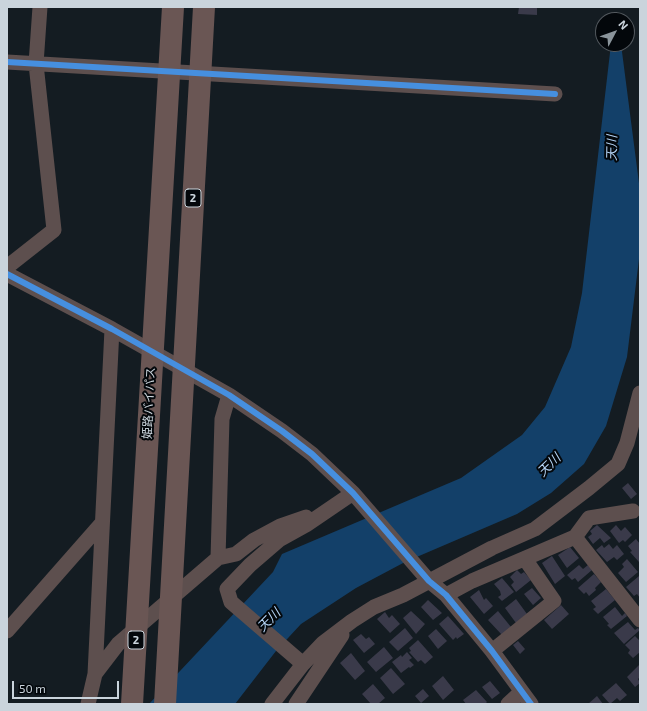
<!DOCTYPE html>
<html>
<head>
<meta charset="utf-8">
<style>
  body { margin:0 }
  #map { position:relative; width:647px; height:711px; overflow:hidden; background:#141c22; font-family:"Exo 2",sans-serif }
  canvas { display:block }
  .frame { position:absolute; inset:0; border:8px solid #cad4dc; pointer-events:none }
  .north { position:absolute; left:595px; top:12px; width:40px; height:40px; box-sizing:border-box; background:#03070b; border:1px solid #53595f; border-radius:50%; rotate:49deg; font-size:11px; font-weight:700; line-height:16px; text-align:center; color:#cad4dc }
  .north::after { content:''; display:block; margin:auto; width:14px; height:18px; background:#8a949b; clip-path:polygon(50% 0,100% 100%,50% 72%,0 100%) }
  .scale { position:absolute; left:12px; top:681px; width:107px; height:18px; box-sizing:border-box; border:2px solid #cad4dc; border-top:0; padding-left:5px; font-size:12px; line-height:14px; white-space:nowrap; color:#cad4dc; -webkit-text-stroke:3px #03070b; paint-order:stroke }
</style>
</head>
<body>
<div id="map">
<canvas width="647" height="711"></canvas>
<div class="frame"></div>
<div class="north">N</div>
<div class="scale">50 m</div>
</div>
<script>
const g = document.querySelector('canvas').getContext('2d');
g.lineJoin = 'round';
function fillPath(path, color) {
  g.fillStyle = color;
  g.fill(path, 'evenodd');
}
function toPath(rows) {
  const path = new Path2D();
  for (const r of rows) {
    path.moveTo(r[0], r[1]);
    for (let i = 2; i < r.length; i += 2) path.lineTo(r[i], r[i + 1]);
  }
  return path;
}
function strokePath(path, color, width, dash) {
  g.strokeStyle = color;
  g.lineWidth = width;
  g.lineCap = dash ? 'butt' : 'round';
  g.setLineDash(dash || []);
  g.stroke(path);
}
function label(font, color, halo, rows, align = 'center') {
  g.font = font + ' "Exo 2","Noto Sans JP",sans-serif';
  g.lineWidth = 4;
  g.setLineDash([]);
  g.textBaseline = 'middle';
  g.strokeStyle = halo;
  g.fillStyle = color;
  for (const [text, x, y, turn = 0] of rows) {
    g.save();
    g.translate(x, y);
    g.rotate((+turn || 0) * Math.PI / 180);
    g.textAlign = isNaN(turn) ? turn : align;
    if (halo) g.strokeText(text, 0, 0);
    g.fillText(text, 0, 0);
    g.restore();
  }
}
const water = toPath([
  [611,44,621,44,640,191,640,251,627,357,606,426,584,464,551,493,517,514,405,562,356,588,301,624,276,651,235,704,149,704,273,572,282,554,461,478,522,435,545,407,571,347,582,293]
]);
const building = toPath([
  [519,7,537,7,537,15,518,14],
  [628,483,637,494,631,499,622,488],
  [597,525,611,538,604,543,600,538,593,544,588,537,592,534,590,531],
  [616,525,621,531,625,527,632,535,625,542,623,540,619,543,610,531],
  [636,539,640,544,639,562,630,552,632,551,628,546],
  [609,544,613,549,617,545,624,554,617,560,614,557,607,562,596,550,602,545,604,548],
  [570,547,579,558,567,568,558,555],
  [552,556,565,576,555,584,542,563],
  [627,559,638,572,626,582,618,573,624,567,622,564],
  [579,565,583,569,588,565,592,570,578,582,575,578,572,580,567,575],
  [517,570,521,574,524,572,531,580,516,592,511,585,514,582,510,577],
  [594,574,601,582,595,588,596,590,589,596,586,592,584,594,578,588],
  [639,576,640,577,640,598,637,594,634,596,626,587],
  [502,578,514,592,502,601,498,597,501,595,500,591,494,584],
  [532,588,541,598,533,605,524,594],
  [606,589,615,600,598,614,593,609,596,607,591,601],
  [479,590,484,600,486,598,493,606,484,614,470,597],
  [516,599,527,614,516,623,505,608],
  [428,600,442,613,433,620,421,607],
  [561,605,569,614,552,629,544,620],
  [615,607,622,616,625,613,627,616,611,629,607,625,609,624,603,617],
  [411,611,425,624,416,634,403,618],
  [498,611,511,627,502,635,488,620],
  [385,612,389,618,392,615,400,624,390,633,377,619],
  [448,616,464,634,457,639,456,637,453,640,439,624],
  [628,622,635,630,638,628,640,630,624,644,614,633],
  [405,628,413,638,398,651,389,642],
  [436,629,447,641,438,649,428,636],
  [361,634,366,639,369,637,375,644,364,653,353,640],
  [635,636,640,641,640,652,633,658,628,653,630,650,625,645],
  [418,640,433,657,425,664,421,660,418,662,409,652,411,651,409,648],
  [518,641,525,649,520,654,513,645],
  [384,647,393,658,376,672,367,662],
  [407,652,412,658,409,660,414,665,410,668,409,667,401,673,392,662,401,655,402,657],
  [351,653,365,671,355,680,340,663],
  [640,664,640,677,638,679,640,683,635,687,627,677],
  [391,668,405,684,393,694,380,678],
  [443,676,454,690,443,700,432,686],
  [490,681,500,693,492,699,482,687],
  [616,683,627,695,620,701,617,698,610,704,602,695],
  [373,684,385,698,378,704,371,704,362,694],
  [423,689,429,696,421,703,415,696],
  [476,690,487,702,485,704,466,704,463,700],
  [597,696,603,704,588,704]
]);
const minor = toPath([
  [7,62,555,94],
  [7,267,54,230,36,64,40,7],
  [7,274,112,329,229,395,282,431,312,454,353,493,429,581,446,595,492,651,531,704],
  [575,537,640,620],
  [218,558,236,554,254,540,280,526,306,517],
  [446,595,472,581,575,537,589,518,633,511],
  [7,631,102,523],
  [492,651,554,601,525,559],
  [303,664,231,602,227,589,250,565,279,540,306,525,353,493],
  [95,674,118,644,218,558,222,419,229,395],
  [88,704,95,674,112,329],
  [272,704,303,664,323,643,352,621,374,607,403,595,492,548,535,529,589,488,618,464,627,443,640,393],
  [296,704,342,635],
  [508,704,521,692]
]);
const motorway = toPath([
  [132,704,173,7],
  [165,704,204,7]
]);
const cycleway = toPath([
  [7,62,555,94],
  [7,274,112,329,229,395,282,431,312,454,353,493,429,581,446,595,492,651,531,704]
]);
const shields = [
  [193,198,16],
  [136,640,16]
];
const shieldNames = [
  ["2",193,198],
  ["2",136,640]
];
const streetNames = [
  ["姫路バイパス",149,403,-87]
];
const waterNames = [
  ["天川",612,148,-89],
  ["天川",549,465,-44],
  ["天川",269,620,-45]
];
fillPath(water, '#134069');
fillPath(building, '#3a3a4a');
strokePath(minor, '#5d4f4e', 15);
strokePath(motorway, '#6a5654', 22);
strokePath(cycleway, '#468fdf', 6);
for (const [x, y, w] of shields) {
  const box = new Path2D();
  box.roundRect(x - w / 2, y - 9, w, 18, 3);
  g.fillStyle = '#03070b';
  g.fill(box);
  strokePath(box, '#cad4dc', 1);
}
label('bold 11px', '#cad4dc', null, shieldNames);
label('12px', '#cad4dc', '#03070b', streetNames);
label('italic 13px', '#b4d4f6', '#03070b', waterNames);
</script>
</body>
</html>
